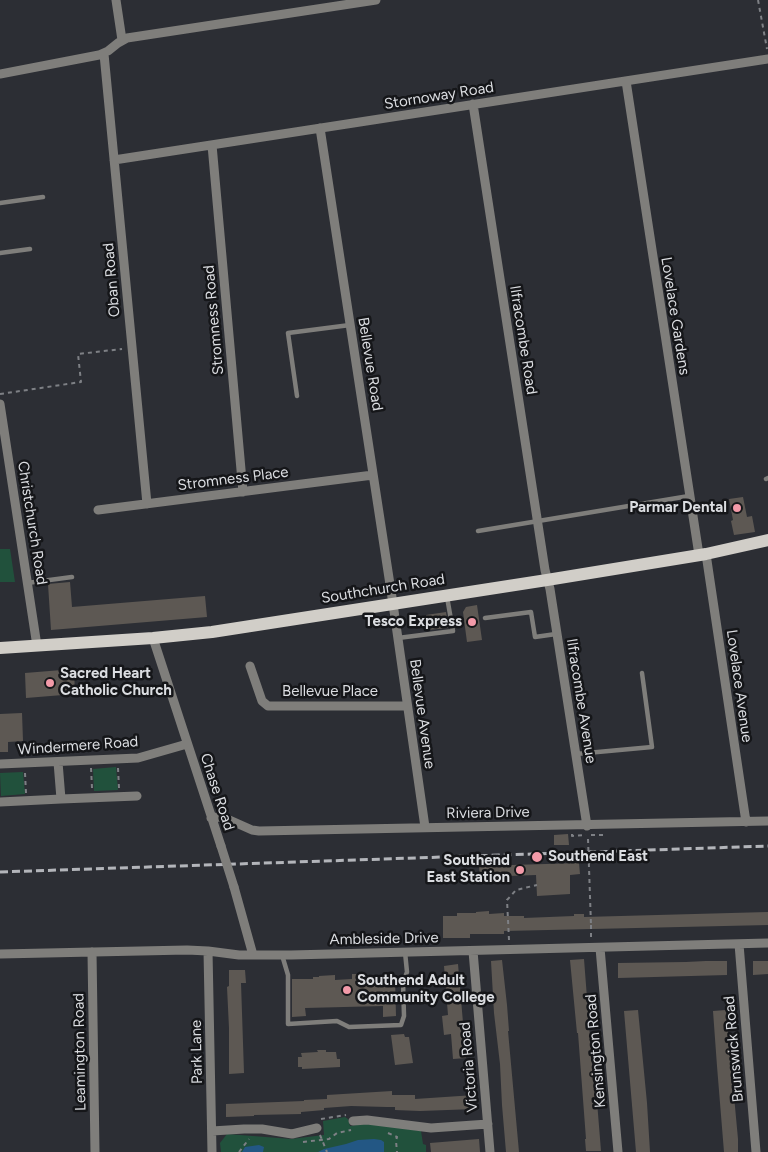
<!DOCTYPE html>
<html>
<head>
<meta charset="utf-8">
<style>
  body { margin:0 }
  canvas { display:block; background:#2c2e34 }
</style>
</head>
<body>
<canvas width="768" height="1152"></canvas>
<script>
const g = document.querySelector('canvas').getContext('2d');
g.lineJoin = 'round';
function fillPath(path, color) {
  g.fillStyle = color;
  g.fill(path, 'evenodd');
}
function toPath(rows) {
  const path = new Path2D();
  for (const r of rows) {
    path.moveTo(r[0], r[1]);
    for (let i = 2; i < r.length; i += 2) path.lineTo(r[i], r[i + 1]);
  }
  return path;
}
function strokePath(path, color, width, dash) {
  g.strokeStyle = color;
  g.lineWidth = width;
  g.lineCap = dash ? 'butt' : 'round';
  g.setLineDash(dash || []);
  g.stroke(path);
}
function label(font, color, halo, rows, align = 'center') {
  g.font = font + ' Figtree,sans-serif';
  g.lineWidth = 5;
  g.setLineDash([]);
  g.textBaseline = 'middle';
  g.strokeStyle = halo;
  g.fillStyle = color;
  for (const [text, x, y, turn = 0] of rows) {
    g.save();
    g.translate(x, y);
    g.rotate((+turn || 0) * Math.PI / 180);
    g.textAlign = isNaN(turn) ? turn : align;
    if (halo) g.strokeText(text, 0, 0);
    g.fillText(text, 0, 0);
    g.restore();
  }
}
const green = toPath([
  [0,549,10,549,15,582,0,582],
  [116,767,118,790,94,791,93,769],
  [23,772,25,794,1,796,0,773],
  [345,1117,348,1119,350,1126,370,1123,421,1131,423,1144,426,1145,426,1152,221,1152,220,1143,227,1134,291,1139,324,1135,323,1121]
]);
const water = toPath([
  [374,1139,381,1140,384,1142,384,1152,318,1152,324,1149,346,1144,358,1140],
  [259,1145,264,1147,263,1152,242,1152,245,1147]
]);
const building = toPath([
  [743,497,747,517,752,516,755,532,734,535,731,521,733,520,729,499],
  [70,582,72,607,205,596,207,617,51,630,48,584],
  [477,605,482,640,467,642,463,612,466,607],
  [446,612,448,628,428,630,426,615],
  [74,669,75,694,26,698,25,673],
  [22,713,23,741,8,742,8,752,0,752,0,714],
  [568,834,569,845,554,845,554,835],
  [579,863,580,874,570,875,570,894,537,896,536,875,480,877,479,866],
  [489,911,489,914,504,913,504,916,524,916,524,918,574,916,574,914,584,914,584,917,768,912,768,925,504,931,504,934,470,934,470,938,443,938,443,916,457,916,457,913,476,913,476,912],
  [584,959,594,1089,596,1089,601,1151,586,1151,585,1139,586,1139,578,1033,577,1033,570,960],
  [502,960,507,1005,509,1031,508,1031,519,1152,506,1152,502,1105,500,1064,494,1013,491,961],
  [706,961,727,961,727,975,618,978,618,963,686,962],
  [753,961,768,961,768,974,753,975],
  [458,964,466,1058,453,1059,451,1034,444,1035,442,1016,448,1015,444,966],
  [229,970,245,970,246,983,241,983,244,1073,229,1074,229,1028,227,987,229,986],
  [352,974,367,974,367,977,374,977,374,978,395,978,396,1016,383,1017,383,1006,305,1008,306,1016,292,1017,292,979,313,979,313,977,319,977,319,976,335,975,335,980,352,979],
  [638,1010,647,1103,650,1152,636,1152,624,1011],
  [726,1010,738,1139,738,1152,724,1152,717,1066,713,1011],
  [404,1034,405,1037,409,1037,413,1063,395,1065,391,1035],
  [317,1050,326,1050,326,1052,336,1052,337,1059,340,1059,340,1067,302,1069,302,1067,298,1067,298,1057,302,1057,301,1053,318,1052],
  [392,1091,392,1095,415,1095,415,1099,475,1095,475,1109,420,1111,395,1110,395,1107,387,1107,351,1106,324,1108,324,1110,301,1112,301,1114,254,1115,254,1116,226,1117,226,1104,304,1101,304,1100,327,1099,327,1095],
  [479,1139,480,1152,431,1152,430,1143]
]);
const path = toPath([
  [758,0,767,49],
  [0,394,81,382,78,354,122,349],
  [91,768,92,788],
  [118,768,119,788],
  [25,773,26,793],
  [572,834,572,836,586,835],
  [591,835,605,835,605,834],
  [591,925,591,940],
  [509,940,507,900,516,890,537,885],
  [321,1119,346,1115],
  [388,1133,397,1137,396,1141,397,1152],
  [320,1135,327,1152],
  [303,1142,329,1139,337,1133,351,1130],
  [239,1152,249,1139]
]);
const service = toPath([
  [0,203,43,197],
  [0,253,30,249],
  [297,396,288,333,350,325],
  [766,479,768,478],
  [478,531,689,496],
  [27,583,72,577],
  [485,618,531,612,535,637,556,634],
  [398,638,453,631,447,597],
  [576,754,652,747,642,673],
  [282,955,288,975,288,1024,337,1021,349,1027,401,1025,404,1016,403,982,407,972,405,952]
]);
const minor = toPath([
  [116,0,122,40],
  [104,54,147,504],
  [0,74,99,55,108,51,118,43,127,38,376,0],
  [626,81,699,555],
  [473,104,545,570,550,589,587,826],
  [320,128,393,604,425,827],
  [212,145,243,492],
  [114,160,768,59],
  [0,404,37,646],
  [98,510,373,475],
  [706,554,746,822],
  [153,638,221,846],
  [250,666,262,701,268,706,407,706],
  [58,762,61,799,137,796],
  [0,764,138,758,187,744],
  [0,802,61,799],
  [211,818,218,817,225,818,252,830,259,831,768,821],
  [234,887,253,955],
  [739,944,756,1152],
  [600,948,618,1152],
  [208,951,212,1152],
  [473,951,490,1152],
  [92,952,95,1152],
  [0,954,187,950,208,951,239,955,291,955,768,943],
  [353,1121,367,1120,431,1128,488,1124],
  [212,1131,244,1129,262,1129,292,1134,317,1128]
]);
const primary = toPath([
  [0,648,153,638,212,632,547,580,706,554,768,540]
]);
const rail = toPath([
  [0,872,768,846]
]);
const pathBridge = toPath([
  [588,839,591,925]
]);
const minorBridge = toPath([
  [221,846,234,887]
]);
const markers = [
  [737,508,5,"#f39aa8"],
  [472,622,5,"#f39aa8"],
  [50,683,5,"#f39aa8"],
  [537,857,6,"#f39aa8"],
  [520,870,5,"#f39aa8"],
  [347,990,5,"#f39aa8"]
];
const streetNames = [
  ["Stornoway Road",439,96,-9],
  ["Oban Road",112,280,-95],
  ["Lovelace Gardens",675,316,81],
  ["Stromness Road",214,320,-95],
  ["Ilfracombe Road",523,340,81],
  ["Bellevue Road",370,364,81],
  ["Stromness Place",233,479,-7],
  ["Christchurch Road",32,523,81],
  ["Southchurch Road",383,589,-9],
  ["Lovelace Avenue",739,686,82],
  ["Bellevue Place",330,692],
  ["Ilfracombe Avenue",581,701,81],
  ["Bellevue Avenue",422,714,82],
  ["Windermere Road",78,746,-4],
  ["Chase Road",217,792,72],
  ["Riviera Drive",488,813,-1],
  ["Ambleside Drive",384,939,-1],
  ["Brunswick Road",734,1049,-95],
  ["Kensington Road",596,1051,-95],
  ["Leamington Road",80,1052,-91],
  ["Park Lane",197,1052,-91],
  ["Victoria Road",469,1067,-95]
];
const poiNames = [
  ["Parmar Dental",727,508],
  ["Tesco Express",462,622],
  ["Sacred Heart",60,674,"left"],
  ["Catholic Church",60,691,"left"],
  ["Southend East",548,857,"left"],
  ["Southend",510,861],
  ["East Station",510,878],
  ["Southend Adult",357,981,"left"],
  ["Community College",357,998,"left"]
];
fillPath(green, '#21513c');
fillPath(water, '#235784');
fillPath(building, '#5d5853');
strokePath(path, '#7e8085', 2, [4, 4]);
strokePath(service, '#7f7e7b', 4.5);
strokePath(minor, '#7f7e7b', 9);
strokePath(primary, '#d1cec8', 12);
strokePath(rail, '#b3b5ba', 3, [8, 4]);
strokePath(pathBridge, '#7e8085', 2, [4, 4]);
strokePath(minorBridge, '#7f7e7b', 9);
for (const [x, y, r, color] of markers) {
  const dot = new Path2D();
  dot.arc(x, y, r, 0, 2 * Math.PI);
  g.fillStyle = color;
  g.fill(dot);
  strokePath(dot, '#151619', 2);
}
label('15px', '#dbdde1', '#151619', streetNames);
label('bold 15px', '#dbdde1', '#151619', poiNames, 'right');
</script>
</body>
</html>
